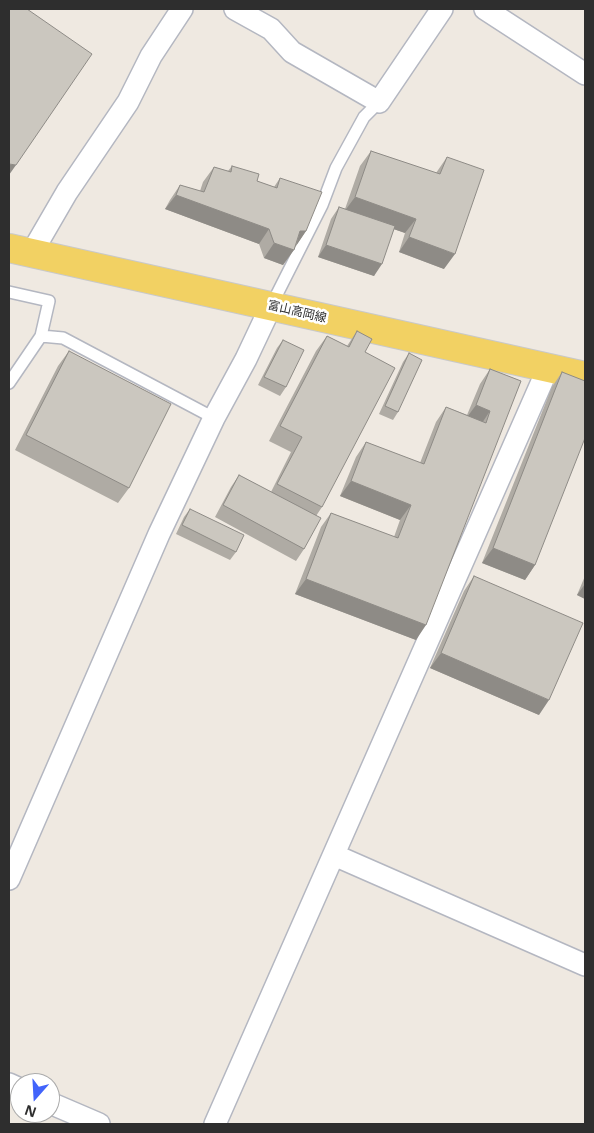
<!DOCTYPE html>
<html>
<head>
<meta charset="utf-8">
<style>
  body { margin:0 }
  #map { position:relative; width:594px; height:1133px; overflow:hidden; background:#efe9e1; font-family:"Open Sans",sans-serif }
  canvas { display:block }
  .frame { position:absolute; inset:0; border:10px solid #2e2e2e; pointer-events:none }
  .north { position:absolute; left:10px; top:1073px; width:50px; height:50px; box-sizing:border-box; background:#fff; border:1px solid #ababab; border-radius:50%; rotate:199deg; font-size:14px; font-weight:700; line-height:20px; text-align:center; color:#2e2e2e }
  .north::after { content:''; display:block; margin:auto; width:18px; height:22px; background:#4264fb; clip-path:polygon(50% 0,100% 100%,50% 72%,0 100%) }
</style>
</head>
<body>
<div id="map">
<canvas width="594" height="1133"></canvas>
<div class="frame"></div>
<div class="north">N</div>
</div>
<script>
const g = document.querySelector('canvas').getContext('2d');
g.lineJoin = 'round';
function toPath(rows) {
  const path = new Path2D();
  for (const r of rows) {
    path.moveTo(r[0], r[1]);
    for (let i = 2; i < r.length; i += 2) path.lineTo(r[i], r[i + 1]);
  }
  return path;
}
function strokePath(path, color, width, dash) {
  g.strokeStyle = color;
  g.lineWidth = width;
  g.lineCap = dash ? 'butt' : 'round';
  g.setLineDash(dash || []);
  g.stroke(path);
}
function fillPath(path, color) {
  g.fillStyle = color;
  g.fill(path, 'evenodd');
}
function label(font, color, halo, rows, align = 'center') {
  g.font = font + ' "Open Sans","Noto Sans JP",sans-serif';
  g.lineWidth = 5;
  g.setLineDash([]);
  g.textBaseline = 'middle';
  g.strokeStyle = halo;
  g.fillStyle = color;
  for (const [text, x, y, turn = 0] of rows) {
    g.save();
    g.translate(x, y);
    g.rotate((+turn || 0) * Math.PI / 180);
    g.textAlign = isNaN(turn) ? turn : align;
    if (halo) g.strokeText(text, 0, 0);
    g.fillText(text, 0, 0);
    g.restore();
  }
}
const lane = toPath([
  [9,292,49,301,41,336,9,383],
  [271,306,322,205,336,168,364,117,379,102],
  [41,336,63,338,214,418]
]);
const street = toPath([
  [235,9,271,29,292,52,379,102,442,9],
  [485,9,585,74],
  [31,254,67,192,128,102,151,56,182,9],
  [334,855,585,965],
  [9,879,159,534,214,418,246,359,271,306],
  [9,1084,20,1089],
  [50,1103,99,1124],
  [215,1124,548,368]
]);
const primary = toPath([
  [9,248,585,376]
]);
const wall = toPath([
  [371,151,436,173,447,157,444,269,399,252,405,233,394,229,374,276,318,257,331,219,339,207,345,209,360,166],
  [232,166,257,181,274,187,280,178,306,231,283,265,264,258,259,244,165,209,170,200,180,185,200,191,203,182,214,167,228,171],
  [357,331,365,352,322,507,316,516,304,549,296,561,215,517,231,487,239,475,271,492,291,452,269,441,316,351,327,336,347,346],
  [283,340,286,387,280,396,258,385,277,348],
  [69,351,129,488,118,503,15,450,58,366],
  [409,353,398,412,393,420,379,414,403,362],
  [490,369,521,381,416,640,295,594,321,527,331,513,394,537,400,520,340,496,356,457,366,442,420,463,436,422,446,407,467,415,480,384],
  [562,372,535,565,525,580,482,563,552,387],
  [190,509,236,552,230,560,176,534,184,517],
  [474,576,539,715,430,668,464,591],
  [585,576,585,599,577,595]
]);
const shadedWall = toPath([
  [9,164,16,165,9,175],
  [176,195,269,229,259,244,165,209],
  [355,197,416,219,405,233,344,212],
  [300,231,306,231,296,246],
  [409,237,455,254,444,269,399,252],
  [274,243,294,250,283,265,264,258],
  [326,245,382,264,374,276,318,257],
  [476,405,490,411,480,426,465,420],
  [351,481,411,505,400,520,340,496],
  [493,548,535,565,525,580,482,563],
  [306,579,426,625,416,640,295,594],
  [585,584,585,599,577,595],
  [441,653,549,700,539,715,430,668]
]);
const building = toPath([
  [9,9,27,9,92,54,16,165,9,164,9,9],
  [371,151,440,174,447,157,484,170,455,254,409,237,416,219,355,197,371,151],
  [232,166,259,174,257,181,277,188,280,178,322,192,306,231,300,231,294,250,274,243,269,229,176,195,180,185,204,192,214,167,231,172,232,166],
  [339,207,395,226,382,264,326,245,339,207],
  [357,331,372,339,365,352,395,368,322,507,277,484,302,437,280,426,327,336,349,347,357,331],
  [283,340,304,350,286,387,264,377,283,340],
  [69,351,171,404,129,488,26,435,69,351],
  [409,353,422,360,398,412,385,406,409,353],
  [490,369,521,381,426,625,306,579,331,513,398,538,411,505,351,481,366,442,424,464,446,407,486,423,490,411,476,405,490,369],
  [562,372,585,381,585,438,535,565,493,548,562,372],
  [239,475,321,518,304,549,223,505,239,475],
  [190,509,244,535,236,552,182,525,190,509],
  [474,576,583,623,549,700,441,653,474,576]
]);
const streetNames = [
  ["富山高岡線",297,312,13]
];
strokePath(lane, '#b4b7c1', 14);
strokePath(street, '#b4b7c1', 24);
strokePath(primary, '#c9c9c9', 30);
strokePath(lane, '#fff', 11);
strokePath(street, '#fff', 21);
strokePath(primary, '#f2d163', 28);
fillPath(wall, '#afaba4');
fillPath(shadedWall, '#8e8b86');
fillPath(building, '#cbc7bf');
strokePath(building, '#8e8b86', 1);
label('12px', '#2e2e2e', '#fff', streetNames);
</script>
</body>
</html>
